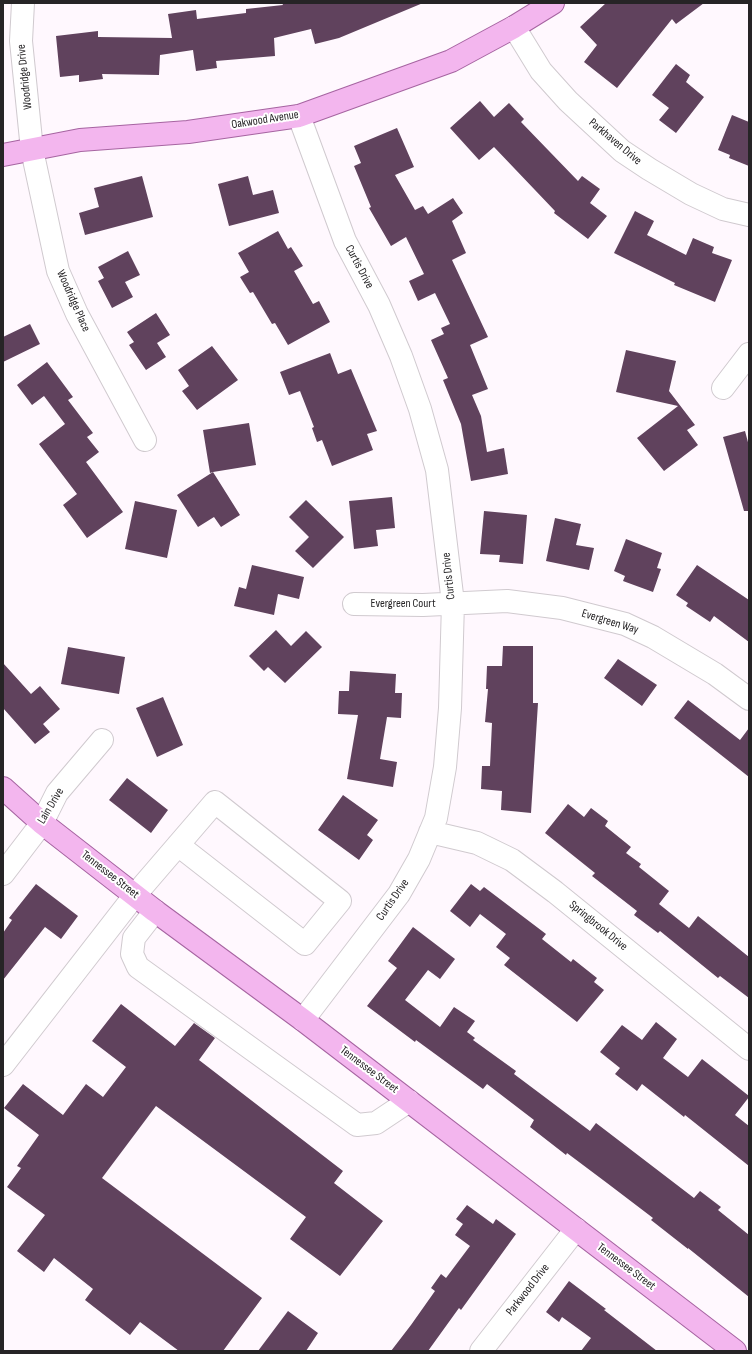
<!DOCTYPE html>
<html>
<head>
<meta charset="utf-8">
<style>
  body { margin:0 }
  #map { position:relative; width:752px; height:1354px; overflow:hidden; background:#fff8fe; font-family:"Sofia Sans Condensed",sans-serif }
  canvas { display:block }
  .frame { position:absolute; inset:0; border:4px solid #262426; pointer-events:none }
</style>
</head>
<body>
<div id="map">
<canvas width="752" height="1354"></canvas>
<div class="frame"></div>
</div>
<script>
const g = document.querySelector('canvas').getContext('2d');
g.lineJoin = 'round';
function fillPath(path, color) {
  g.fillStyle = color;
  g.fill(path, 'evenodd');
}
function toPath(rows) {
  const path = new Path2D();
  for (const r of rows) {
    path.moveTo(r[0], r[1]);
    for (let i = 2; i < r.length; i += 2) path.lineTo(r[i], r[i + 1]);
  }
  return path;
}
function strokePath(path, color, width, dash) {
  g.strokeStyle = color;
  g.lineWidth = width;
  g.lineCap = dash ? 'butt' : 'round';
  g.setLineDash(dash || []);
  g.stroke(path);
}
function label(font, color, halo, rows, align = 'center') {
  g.font = font + ' "Sofia Sans Condensed",sans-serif';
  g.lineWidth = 4;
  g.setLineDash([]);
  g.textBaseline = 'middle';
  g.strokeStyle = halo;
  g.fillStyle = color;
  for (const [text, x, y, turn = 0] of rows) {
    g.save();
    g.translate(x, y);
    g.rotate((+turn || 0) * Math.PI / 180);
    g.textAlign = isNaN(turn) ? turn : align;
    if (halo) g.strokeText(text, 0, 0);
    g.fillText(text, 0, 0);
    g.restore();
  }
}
const building = toPath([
  [282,3,423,3,339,38,315,44,311,29,274,38,275,56,216,61,217,68,196,71,193,50,160,55,159,75,102,74,103,79,79,82,79,75,60,77,56,36,98,31,98,37,172,38,168,14,196,10,197,19,246,13,246,9,283,5],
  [606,3,704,3,676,24,672,19,617,88,584,62,597,45,580,27],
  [676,64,690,75,686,82,704,97,676,133,659,120,669,108,652,95],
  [480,101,494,117,509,103,524,119,521,122,578,181,582,176,600,189,590,203,607,216,588,239,554,213,555,211,494,147,479,160,450,128],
  [732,115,749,122,749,166,729,158,730,155,718,150],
  [397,128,414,167,395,175,415,210,423,206,428,214,453,198,463,213,452,221,466,253,452,260,488,337,470,345,488,389,472,395,481,416,487,452,504,448,508,474,471,481,461,424,443,380,448,378,431,340,444,334,441,328,450,324,435,293,418,301,409,281,424,274,406,237,391,246,369,208,371,207,354,166,361,163,354,146],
  [142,176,153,217,85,235,79,213,99,207,94,188],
  [248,176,253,195,273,190,279,213,229,226,218,184],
  [635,211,654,221,647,235,686,255,693,238,714,247,712,253,732,260,715,302,674,285,675,283,614,253],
  [278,231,288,249,291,247,303,266,294,271,313,304,319,301,330,322,288,345,275,323,272,324,253,292,250,293,240,277,249,272,238,253],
  [128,251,140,275,125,282,133,297,112,308,98,281,104,278,98,267],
  [156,313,170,335,157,343,166,357,146,370,129,345,134,342,127,332],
  [30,324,40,344,3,362,3,337],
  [212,346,238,380,197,410,182,391,189,386,178,370],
  [626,350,676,361,669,391,695,425,687,430,698,445,664,471,637,438,678,406,616,392],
  [330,353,338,374,351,369,377,431,367,434,373,450,332,466,322,440,317,442,312,428,314,427,300,391,289,395,280,372],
  [47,362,73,397,68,400,93,433,87,437,99,452,86,462,123,512,87,538,63,505,77,494,39,444,65,424,44,396,32,405,17,385],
  [249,423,256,465,213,472,240,515,221,527,214,517,198,527,177,495,213,472,210,473,203,430],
  [745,431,749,446,749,511,744,511,723,437],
  [392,497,395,528,376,530,378,546,354,549,349,501],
  [306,500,344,537,313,568,295,551,309,537,289,517],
  [135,501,177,510,167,558,125,549],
  [484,511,527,515,523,564,499,562,500,555,480,554],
  [555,518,581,524,576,545,594,548,589,570,546,561],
  [626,539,662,553,657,568,661,569,653,592,623,581,625,576,614,571],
  [252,565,304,577,299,599,278,594,274,615,234,606,239,587,246,589],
  [697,565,749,600,749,642,714,616,710,622,686,606,688,603,676,595],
  [276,630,291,646,306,631,322,647,285,683,268,667,264,671,249,656],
  [503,646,533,646,533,703,538,703,531,813,501,810,502,791,481,789,482,766,490,766,492,723,485,722,488,689,486,689,487,666,502,666],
  [68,647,125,657,119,694,61,684],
  [618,659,657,685,642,706,604,678],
  [3,663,31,694,40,686,60,709,43,724,50,732,35,744,3,708],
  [350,671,396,674,395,693,402,693,401,718,387,717,380,759,397,762,393,787,347,779,358,715,338,714,339,691,349,691],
  [163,697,183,745,157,757,136,708],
  [688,700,740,740,749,728,749,777,674,718],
  [127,778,168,810,151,833,109,800],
  [343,795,378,820,367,835,373,840,359,860,318,830],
  [568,804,584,817,591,808,608,821,605,826,631,847,626,853,641,864,639,867,669,891,659,904,689,928,698,916,749,957,749,998,720,976,718,978,660,931,658,933,634,915,637,911,592,876,595,873,545,833],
  [36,884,78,916,61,939,45,927,3,980,3,933,12,920,9,918],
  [471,884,480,891,484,887,546,934,542,939,571,962,573,959,597,978,594,982,604,990,577,1022,504,965,510,958,496,947,506,934,480,914,470,927,450,911],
  [413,927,455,959,440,979,428,970,405,1000,440,1027,454,1007,475,1021,467,1032,475,1038,473,1040,516,1071,514,1074,590,1131,596,1123,694,1198,700,1191,721,1207,718,1210,749,1235,749,1297,688,1248,688,1249,651,1220,653,1218,607,1183,567,1153,566,1155,530,1127,534,1120,487,1084,483,1089,416,1040,415,1042,367,1006,397,968,388,961],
  [121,1004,175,1046,194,1023,215,1038,199,1060,343,1171,334,1183,383,1221,340,1276,290,1239,306,1217,156,1106,102,1178,262,1298,223,1351,179,1351,140,1322,130,1335,85,1300,93,1289,54,1258,44,1272,17,1251,45,1215,7,1187,21,1168,17,1166,39,1135,4,1108,23,1084,63,1115,86,1084,103,1097,126,1067,92,1041],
  [656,1022,677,1039,663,1058,688,1077,702,1059,749,1096,749,1097,735,1115,749,1126,749,1166,685,1115,684,1117,642,1084,637,1091,615,1074,620,1068,600,1052,622,1025,642,1040],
  [467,1205,493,1224,496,1219,516,1234,461,1310,459,1308,428,1351,391,1351,411,1325,435,1291,431,1288,441,1274,446,1278,470,1246,455,1235,463,1224,456,1219],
  [569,1281,606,1309,604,1310,657,1351,581,1351,591,1338,562,1317,559,1322,546,1312],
  [288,1311,318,1333,306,1351,258,1351]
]);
const minor = toPath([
  [23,3,21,41,32,150,58,271,77,314,145,440],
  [514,27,541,71,568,101,622,151,649,169,691,194,723,209,749,215],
  [299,116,345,241,379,305,401,356,420,409,437,470,453,603,450,708,445,767,436,818,419,859,399,894,303,1020],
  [723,388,749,354],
  [354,604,423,605,507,601,562,608,625,624,653,637,715,674,749,699],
  [430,832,477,843,512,860,555,892,749,1049],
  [3,874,42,823,57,793,102,740],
  [155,911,134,938,132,954,138,967,357,1125,376,1123,409,1101],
  [3,1065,135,895,178,845,215,802,340,901,305,944,178,845],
  [481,1351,576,1229]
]);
const major = toPath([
  [3,155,80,140,188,132,299,116,451,61,514,27,553,3],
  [3,788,42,823,155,911,303,1020,735,1351]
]);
const streetNames = [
  ["Woodridge Drive",25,77,-96],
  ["Oakwood Avenue",265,120,-9],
  ["Parkhaven Drive",615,142,40],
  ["Curtis Drive",359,267,62],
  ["Woodridge Place",73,301,66],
  ["Curtis Drive",449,576,-96],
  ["Evergreen Court",403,604],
  ["Evergreen Way",610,622,17],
  ["Lain Drive",51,806,-59],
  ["Tennessee Street",110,875,38],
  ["Curtis Drive",393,900,-55],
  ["Springbrook Drive",598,926,39],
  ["Tennessee Street",369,1070,37],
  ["Tennessee Street",626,1267,37],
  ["Parkwood Drive",528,1290,-52]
];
fillPath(building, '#60425d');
strokePath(minor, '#d0cacf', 24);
strokePath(major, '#a664a1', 24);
strokePath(minor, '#fff', 22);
strokePath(major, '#f3b6ee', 22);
label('12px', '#262426', '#fff', streetNames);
</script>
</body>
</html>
